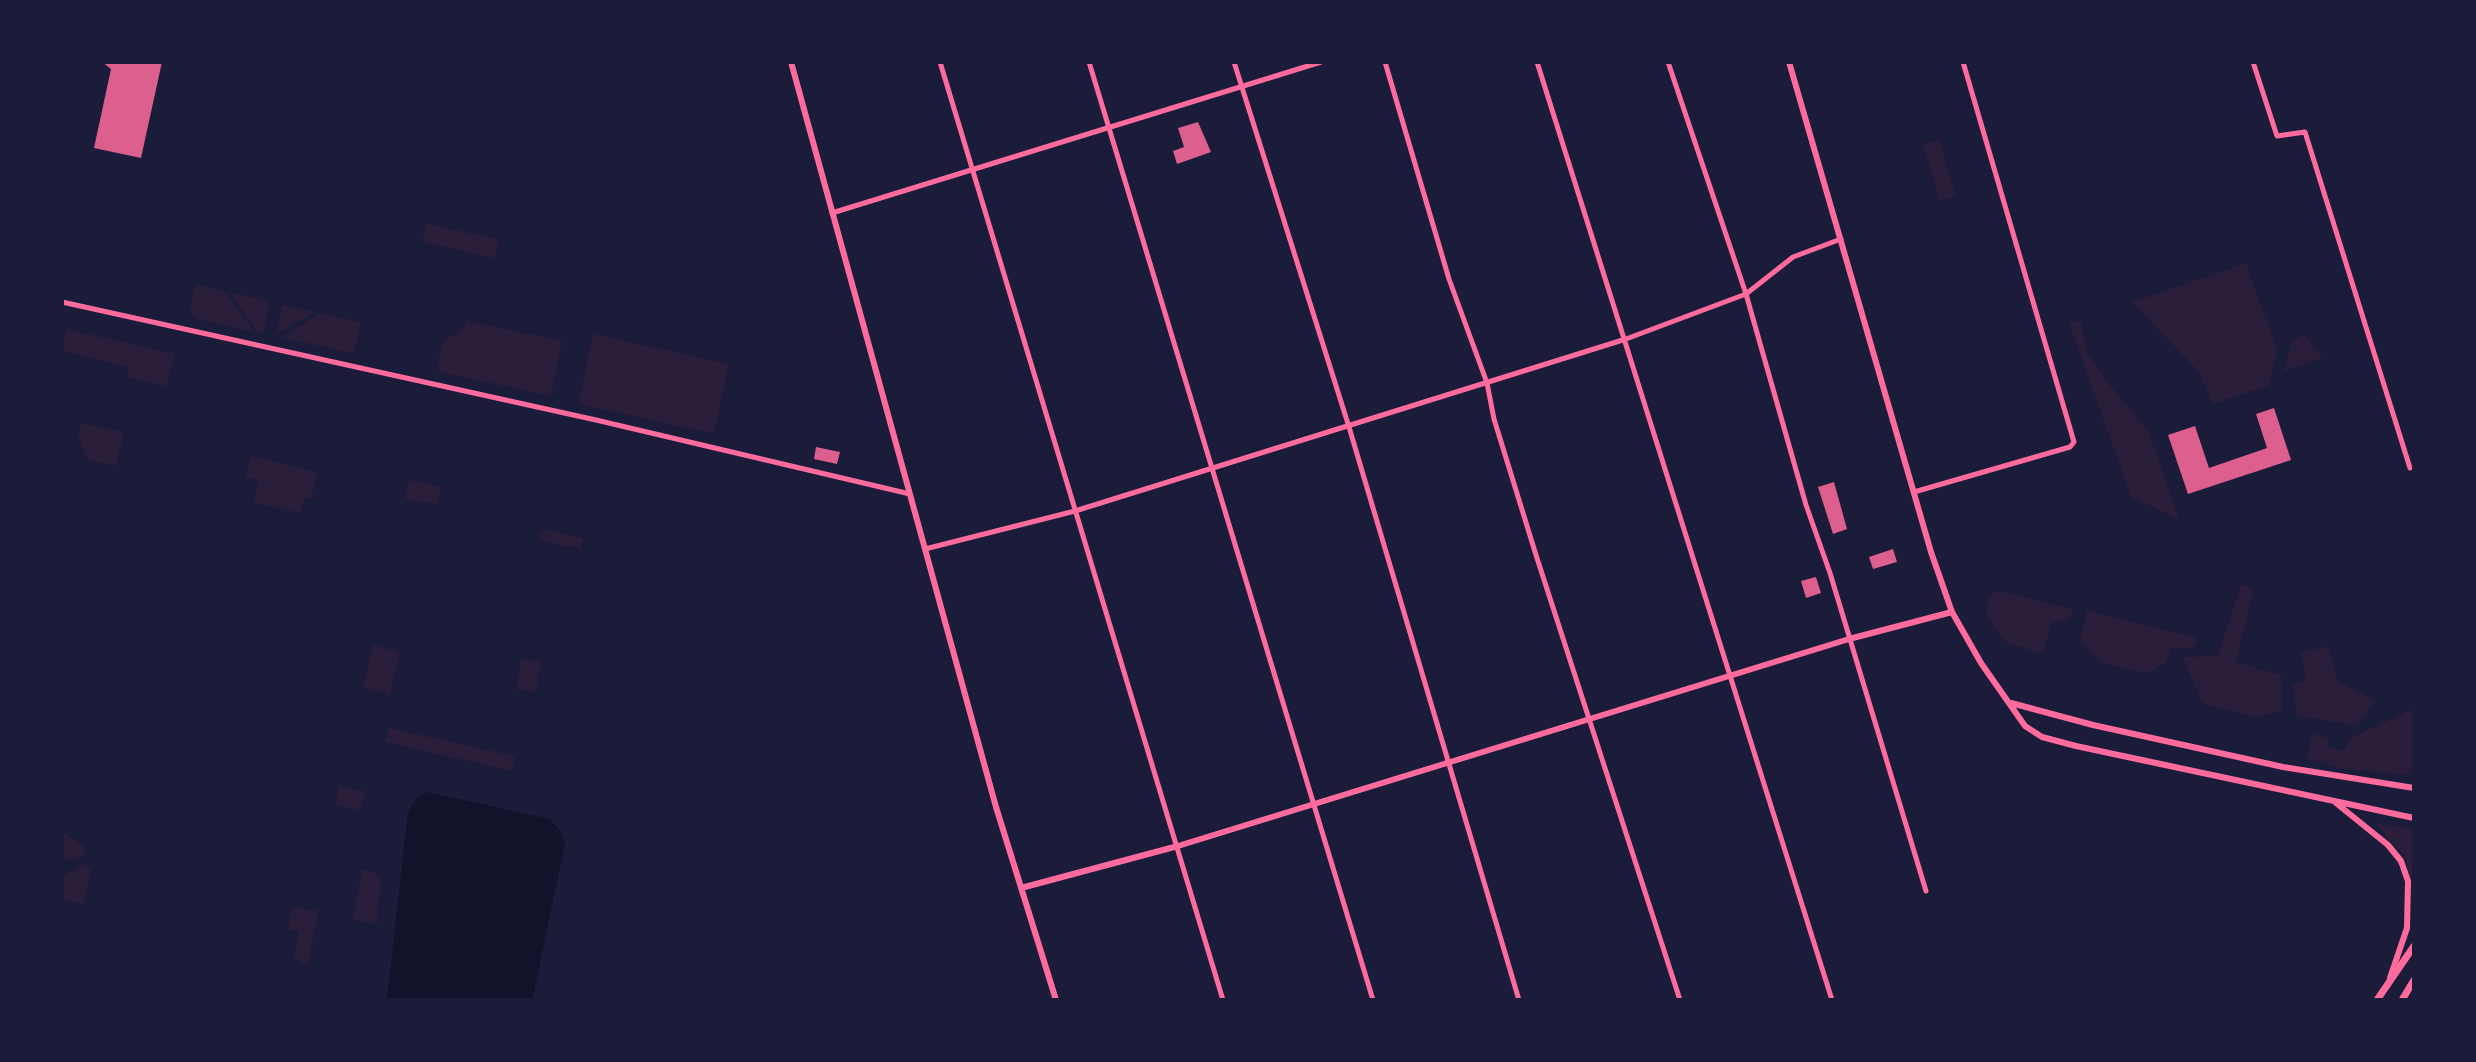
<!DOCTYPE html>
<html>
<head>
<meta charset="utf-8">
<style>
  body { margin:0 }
  #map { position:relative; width:2476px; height:1062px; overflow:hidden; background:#1b1b3a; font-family:"IBM Plex Sans",sans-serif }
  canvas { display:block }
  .frame { position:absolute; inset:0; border:64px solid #1b1b3a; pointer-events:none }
</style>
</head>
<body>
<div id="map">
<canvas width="2476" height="1062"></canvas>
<div class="frame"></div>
</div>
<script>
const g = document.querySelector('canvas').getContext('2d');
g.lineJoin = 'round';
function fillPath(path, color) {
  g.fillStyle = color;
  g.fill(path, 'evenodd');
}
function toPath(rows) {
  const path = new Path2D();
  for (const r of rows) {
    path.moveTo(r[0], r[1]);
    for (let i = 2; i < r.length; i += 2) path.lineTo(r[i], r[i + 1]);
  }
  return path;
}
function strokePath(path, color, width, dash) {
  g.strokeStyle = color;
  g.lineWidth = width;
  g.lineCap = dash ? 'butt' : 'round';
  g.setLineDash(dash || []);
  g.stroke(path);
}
const green = toPath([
  [1939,139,1956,196,1940,201,1923,144],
  [426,223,499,240,495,258,422,242],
  [2246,263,2277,350,2269,385,2213,404,2199,372,2132,302],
  [195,284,224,291,255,332,196,319,190,312],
  [230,292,270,301,264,333,258,332],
  [282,305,315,312,276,335],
  [321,313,361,322,354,354,281,337],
  [2081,320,2087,352,2109,384,2148,430,2179,519,2131,497,2069,323],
  [467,321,562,341,551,396,439,372,437,365,443,340,460,333],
  [66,329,174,354,167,386,127,377,129,367,62,351],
  [593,334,729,364,714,434,578,404],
  [2304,334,2323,358,2284,371,2292,341],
  [81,423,124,432,116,466,88,460,78,436],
  [251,456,318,473,311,499,304,498,300,513,253,502,259,480,246,477],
  [409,480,441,487,437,505,405,498],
  [541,529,583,538,581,549,539,540],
  [2241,584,2254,589,2236,662,2281,675,2281,710,2258,717,2202,703,2183,657,2218,656],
  [1999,591,2073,610,2070,620,2051,622,2043,654,2006,642,1986,616,1989,595],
  [2087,611,2198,638,2193,649,2172,647,2166,663,2147,673,2101,663,2080,640],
  [373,645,400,652,390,694,363,687],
  [2329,646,2337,680,2375,701,2357,725,2297,716,2293,684,2306,680,2301,652],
  [521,659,541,662,536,692,516,689],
  [2414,709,2414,775,2343,769,2307,758,2312,734,2329,738,2328,747,2345,750,2350,738],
  [389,728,515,756,512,771,385,742],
  [339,786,365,791,361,810,335,805],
  [2374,822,2414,830,2414,890,2405,858],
  [62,833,84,845,84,855,62,861],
  [86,863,91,871,83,904,62,899,62,877],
  [362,869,381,875,377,924,353,920],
  [292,906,318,911,308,966,294,958,299,931,288,929]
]);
const water = toPath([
  [427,792,550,819,562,834,565,844,532,1000,387,1000,408,812,417,798]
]);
const building = toPath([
  [102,62,162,62,141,158,94,148,111,69],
  [1198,122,1211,152,1177,164,1173,151,1184,147,1178,128],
  [2274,408,2291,460,2188,494,2168,435,2195,426,2209,468,2267,448,2256,414],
  [816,447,840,452,837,464,814,459],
  [1834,482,1847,529,1833,534,1818,487],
  [1893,549,1897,562,1873,569,1869,557],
  [1816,577,1821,593,1806,598,1801,581]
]);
const minor = toPath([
  [940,62,1223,1000],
  [1089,62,1373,1000],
  [1234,62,1349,427,1519,1000],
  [1385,62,1449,279,1487,383,1494,419,1536,555,1680,1000],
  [1537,62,1832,1000],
  [1668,62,1746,294,1806,505,1830,573,1926,891],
  [2253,62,2277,136,2305,132,2410,468],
  [832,213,1321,62],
  [62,302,596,420,910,494],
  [1914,492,2070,447,2074,442,1963,62],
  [925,549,1075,511,1626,339,1746,294,1793,257,1841,239]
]);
const tertiary = toPath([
  [791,62,996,807,1056,1000],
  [1789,62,1931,552,1952,612,1981,663,2025,726,2042,737,2076,746,2414,818],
  [2011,703,2093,725,2283,767,2414,788],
  [2336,803,2388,845,2401,861,2408,881,2407,928,2390,978],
  [1021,888,1178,846,1849,639,1952,612]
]);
const secondary = toPath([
  [2377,1000,2414,946],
  [2402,1000,2414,980]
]);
fillPath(green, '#2a1e3b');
fillPath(water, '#12122b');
fillPath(building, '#dd5f8e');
strokePath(minor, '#ff6b9d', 5);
strokePath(tertiary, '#ff6b9d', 6);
strokePath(secondary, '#ff6b9d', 7);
</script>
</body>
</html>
